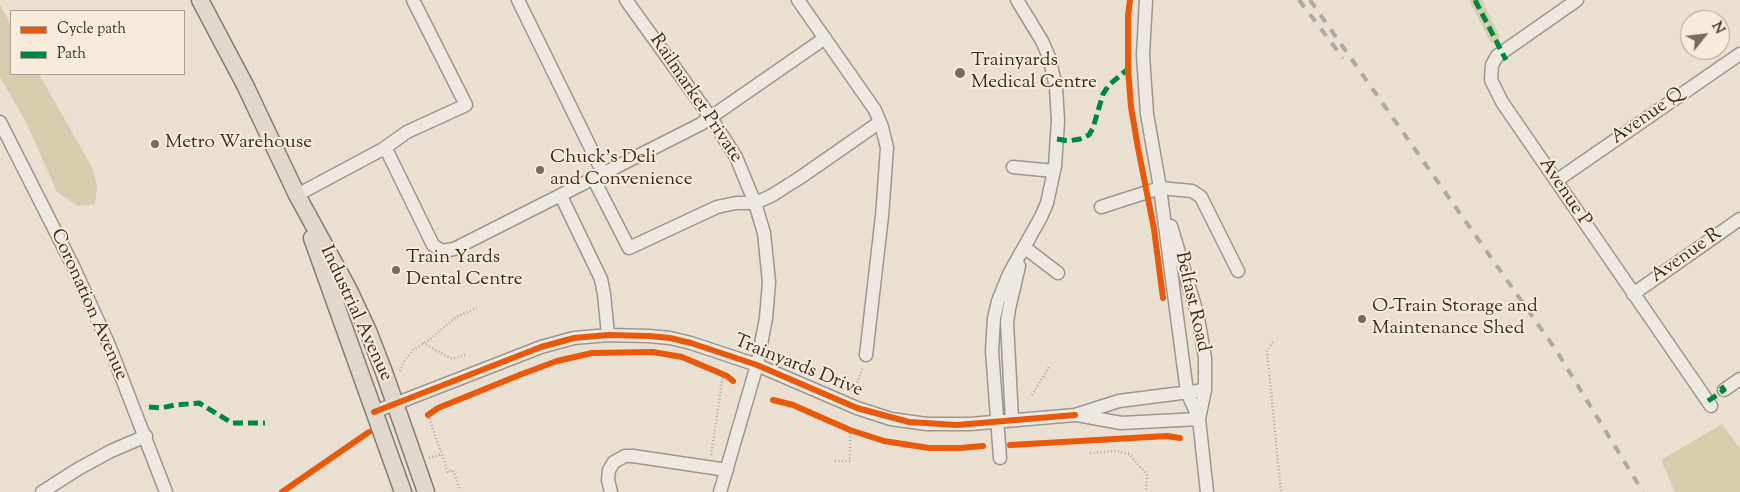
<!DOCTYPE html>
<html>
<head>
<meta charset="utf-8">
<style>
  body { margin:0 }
  #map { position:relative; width:1740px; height:492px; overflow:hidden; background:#e9e0d2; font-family:"Sorts Mill Goudy",serif }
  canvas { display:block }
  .legend { position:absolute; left:10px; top:10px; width:175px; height:65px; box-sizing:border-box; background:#f7ecdc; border:1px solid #ac9e90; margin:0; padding:6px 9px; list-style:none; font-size:15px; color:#3c2a1e }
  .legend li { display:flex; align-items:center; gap:10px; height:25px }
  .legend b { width:25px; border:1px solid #ac9e90 }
  .north { position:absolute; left:1680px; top:10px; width:50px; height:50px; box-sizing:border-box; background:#f7ecdc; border:1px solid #ac9e90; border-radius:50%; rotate:61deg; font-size:14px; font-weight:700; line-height:20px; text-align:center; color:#3c2a1e }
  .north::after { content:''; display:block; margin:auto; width:18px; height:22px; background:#796a5d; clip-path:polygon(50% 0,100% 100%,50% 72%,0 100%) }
</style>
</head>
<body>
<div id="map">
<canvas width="1740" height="492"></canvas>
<ul class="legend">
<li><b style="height:6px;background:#e8590c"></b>Cycle path</li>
<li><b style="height:6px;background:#00873e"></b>Path</li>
</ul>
<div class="north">N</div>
</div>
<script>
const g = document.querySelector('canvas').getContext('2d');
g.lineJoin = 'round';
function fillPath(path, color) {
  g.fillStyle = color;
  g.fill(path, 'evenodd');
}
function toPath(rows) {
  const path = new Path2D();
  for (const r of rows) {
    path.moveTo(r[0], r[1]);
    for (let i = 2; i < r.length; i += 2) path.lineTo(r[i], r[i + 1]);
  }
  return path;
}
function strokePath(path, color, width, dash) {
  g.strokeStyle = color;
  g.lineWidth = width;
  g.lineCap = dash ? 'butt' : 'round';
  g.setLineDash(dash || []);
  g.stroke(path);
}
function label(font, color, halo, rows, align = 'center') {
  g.font = font + ' "Sorts Mill Goudy",serif';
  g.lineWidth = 4;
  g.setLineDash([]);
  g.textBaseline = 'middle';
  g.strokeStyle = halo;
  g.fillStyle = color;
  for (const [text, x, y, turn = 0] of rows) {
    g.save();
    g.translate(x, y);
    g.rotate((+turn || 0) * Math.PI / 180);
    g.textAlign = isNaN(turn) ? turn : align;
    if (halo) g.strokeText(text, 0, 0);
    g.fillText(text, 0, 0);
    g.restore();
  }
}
const green = toPath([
  [1469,0,1482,0,1500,37,1491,43],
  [0,5,11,25,11,74,39,74,93,169,97,186,95,204,78,206,57,192,25,120,0,77],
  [1722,424,1740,449,1740,492,1675,492,1661,460]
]);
const path = toPath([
  [1273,342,1267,351,1281,492],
  [423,343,450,358,455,358,465,355],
  [400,371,405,360,413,350,429,340,456,317,477,308],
  [856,386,863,366],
  [1032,395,1049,367],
  [428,415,448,472,453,470,460,490],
  [1090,453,1117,451,1129,454,1147,475,1146,492],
  [711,455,723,375],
  [429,458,442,454],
  [835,461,850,461,850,430]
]);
const minor = toPath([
  [518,0,604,175],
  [626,0,711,118,736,157,755,203,764,233,769,282,766,318,757,365,720,492],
  [798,0,875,110,882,127,887,148,882,216,866,355],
  [1146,0,1143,55,1147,114,1160,188,1187,392,1199,419,1207,492],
  [1577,0,1497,56,1492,65,1491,80,1502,102,1711,406],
  [0,122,74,268,109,345,166,492],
  [383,149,407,132,466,105,413,0],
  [1013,167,1054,171],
  [594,180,629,248,717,207,736,203,755,203,771,196,801,177,880,122],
  [1556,181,1740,54],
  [297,195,383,149,388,153,433,245,442,251,454,249,701,124,825,38],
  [561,196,601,279,604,294,608,335],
  [1101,207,1160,188,1192,191,1201,197,1238,271],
  [1171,226,1197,313,1201,335,1205,358,1205,390,1199,419],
  [1024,247,1058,273],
  [1633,294,1740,219],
  [1724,390,1740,379],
  [374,412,541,347,574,338,608,335,649,336,670,338,691,343,757,365,857,408,891,419,927,424,970,424,1075,415,1119,401,1205,390],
  [1077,415,1121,423,1199,419],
  [1012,420,1007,322,1009,309,1019,266],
  [1000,458,992,351,994,318,998,301,1009,274,1041,217,1047,203,1055,166,1058,121,1056,87,1049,57,1042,41,1017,0],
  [42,492,78,469,111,451,146,436],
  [611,492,608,480,609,470,614,462,625,456,633,456,727,470]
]);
const major = toPath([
  [200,0,245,85,297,195,349,290,368,331,384,372,426,492],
  [312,238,403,492]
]);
const rail = toPath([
  [1299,0,1343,58],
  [1310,0,1556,350,1643,492]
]);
const quiet = toPath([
  [1475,0,1506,60],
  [1057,139,1068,141,1080,139,1089,135,1093,128,1103,94,1109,85,1128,69],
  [1708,401,1724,390,1721,386],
  [149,407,161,408,175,405,199,403,232,423,265,423]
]);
const cycleway = toPath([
  [1130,0,1128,16,1128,69,1131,107,1138,148,1154,229,1163,298],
  [773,400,793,405,850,430,884,441,929,448,960,448,983,446],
  [374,412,541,347,574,338,608,335,649,336,670,338,691,343,757,365,857,408,909,422,957,425,1075,415],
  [428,415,438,408,522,374,557,361,592,353,653,352,682,357,727,376,733,381],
  [1010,445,1167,436,1180,438],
  [282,492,369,432]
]);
const markers = [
  [960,73,6,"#796a5d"],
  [155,144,5,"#796a5d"],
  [540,170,5,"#796a5d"],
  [396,270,5,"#796a5d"],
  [1362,319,5,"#796a5d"]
];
const poiNames = [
  ["Trainyards",971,62],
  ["Medical Centre",971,84],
  ["Metro Warehouse",165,144],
  ["Chuck's Deli",550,159],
  ["and Convenience",550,181],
  ["Train Yards",406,259],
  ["Dental Centre",406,281],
  ["O-Train Storage and",1372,308],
  ["Maintenance Shed",1372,330]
];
const streetNames = [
  ["Railmarket Private",695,99,56],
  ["Avenue Q",1648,117,-35],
  ["Avenue P",1564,193,56],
  ["Avenue R",1687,256,-35],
  ["Belfast Road",1191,302,77],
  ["Coronation Avenue",88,305,66],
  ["Industrial Avenue",355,314,65],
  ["Trainyards Drive",798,367,22]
];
fillPath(green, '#d4ceae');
strokePath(minor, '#9d968d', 15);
strokePath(major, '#847d74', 19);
strokePath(path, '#aea8a2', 2.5, [1, 2.5]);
strokePath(minor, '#ede8e2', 12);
strokePath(major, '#e0d8cc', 16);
strokePath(rail, '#aea8a2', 4, [9, 9]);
strokePath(quiet, '#00873e', 5, [10, 5]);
strokePath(cycleway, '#e8590c', 6);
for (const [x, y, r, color] of markers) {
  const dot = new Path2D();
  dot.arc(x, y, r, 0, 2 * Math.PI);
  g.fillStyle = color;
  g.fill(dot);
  strokePath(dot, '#f7ecdc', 2);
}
label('19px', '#3c2a1e', '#f7ecdc', poiNames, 'left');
label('19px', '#3c2a1e', '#f7ecdc', streetNames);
</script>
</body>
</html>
